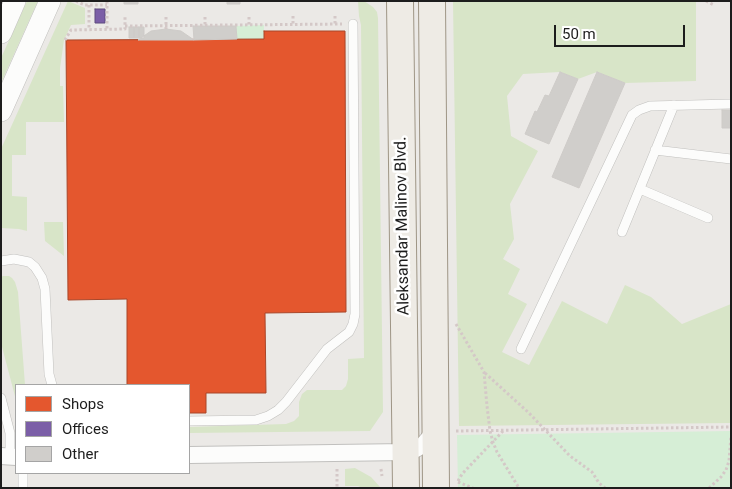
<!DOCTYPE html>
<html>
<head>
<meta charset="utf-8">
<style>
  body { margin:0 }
  #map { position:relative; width:732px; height:489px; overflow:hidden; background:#ebe9e6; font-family:Roboto,sans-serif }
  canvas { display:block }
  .frame { position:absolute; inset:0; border:2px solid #1d1d1d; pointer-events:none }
  .legend { position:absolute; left:15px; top:384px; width:175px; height:90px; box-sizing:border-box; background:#fff; border:1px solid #a5a5a5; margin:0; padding:6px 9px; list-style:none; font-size:15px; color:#1d1d1d }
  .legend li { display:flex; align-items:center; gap:10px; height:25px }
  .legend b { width:25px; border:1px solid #a5a5a5 }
  .scale { position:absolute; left:554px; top:25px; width:131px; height:22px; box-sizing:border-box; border:2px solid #1d1d1d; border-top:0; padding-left:6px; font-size:15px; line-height:18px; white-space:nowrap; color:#1d1d1d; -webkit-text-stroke:4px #fff; paint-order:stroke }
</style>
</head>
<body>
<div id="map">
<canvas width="732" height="489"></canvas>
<div class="frame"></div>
<ul class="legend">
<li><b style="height:14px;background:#e4572e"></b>Shops</li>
<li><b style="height:14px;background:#7b5ea7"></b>Offices</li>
<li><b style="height:14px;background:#d0cecb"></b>Other</li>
</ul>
<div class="scale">50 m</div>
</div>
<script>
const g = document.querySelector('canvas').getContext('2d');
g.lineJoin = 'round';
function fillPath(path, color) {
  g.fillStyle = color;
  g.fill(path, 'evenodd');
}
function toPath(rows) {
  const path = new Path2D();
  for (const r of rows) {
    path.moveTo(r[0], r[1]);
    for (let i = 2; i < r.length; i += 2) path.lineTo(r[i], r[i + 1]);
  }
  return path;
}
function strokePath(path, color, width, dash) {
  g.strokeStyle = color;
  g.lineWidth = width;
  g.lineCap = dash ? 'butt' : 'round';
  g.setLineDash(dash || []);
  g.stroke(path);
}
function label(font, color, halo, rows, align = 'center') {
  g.font = font + ' Roboto,sans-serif';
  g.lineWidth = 5;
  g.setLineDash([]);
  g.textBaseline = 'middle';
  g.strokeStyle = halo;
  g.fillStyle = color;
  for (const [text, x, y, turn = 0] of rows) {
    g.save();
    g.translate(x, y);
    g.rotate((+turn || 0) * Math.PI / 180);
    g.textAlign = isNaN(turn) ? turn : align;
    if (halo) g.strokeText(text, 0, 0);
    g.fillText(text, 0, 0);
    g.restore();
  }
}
const grass = toPath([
  [27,1,38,1,1,83,1,58],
  [68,1,85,8,85,24,71,25,64,40,60,68,60,86,63,86,64,122,26,122,26,155,12,155,12,196,27,197,27,231,19,229,1,228,1,149],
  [358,1,364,1,373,7,377,12,378,18,383,412,370,431,189,433,189,427,286,424,294,421,299,416,299,402,302,394,307,390,342,390,346,386,348,379,348,359,364,358,361,25,359,16],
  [453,1,696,1,696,81,625,83,597,72,578,79,560,72,523,74,507,96,511,136,538,151,510,204,514,239,503,259,520,269,508,294,527,304,502,352,529,365,562,301,607,324,625,285,651,297,682,324,731,304,731,423,459,426],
  [44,222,63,222,64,256,45,241],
  [3,276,9,276,12,278,15,282,18,292,25,385,16,385,16,400,1,343,1,277],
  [355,468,371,477,381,488,362,488,358,486,345,486,345,469]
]);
const park = toPath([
  [264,25,264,39,237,39,236,26],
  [731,431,731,488,458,488,457,435]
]);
const shops = toPath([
  [264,31,345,31,346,312,265,313,266,393,206,393,206,413,189,413,189,385,127,385,127,299,68,300,66,40,264,39,264,31]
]);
const offices = toPath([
  [95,9,105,9,105,23,95,23,95,9]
]);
const building = toPath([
  [124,1,138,1,138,4,124,4,124,1],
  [227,1,240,1,240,4,227,4,227,1],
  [193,26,236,26,237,39,194,40,193,26],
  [129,27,134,27,134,38,129,38,129,27],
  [134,27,139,27,139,38,134,38,134,27],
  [139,27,144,27,144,38,139,38,139,27],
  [166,29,181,31,194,40,138,40,151,31,166,29],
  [560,72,578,79,549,144,525,134,535,111,537,112,545,95,549,96,560,72],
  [597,72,625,83,579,188,552,177,597,72],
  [722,110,731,110,731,128,722,128,722,110]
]);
const path = toPath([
  [76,1,85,5,107,5],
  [107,1,107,29],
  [706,1,714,5],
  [89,5,89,29],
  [293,16,293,24],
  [335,16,335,24],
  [166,17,166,29],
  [205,17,205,25],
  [249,17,249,25],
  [125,26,342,24],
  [65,40,71,30,125,29,125,17],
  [456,324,484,372,487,406,490,431,493,442,497,452,519,488],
  [485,373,529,413,570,456,592,472,599,483,605,488],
  [456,431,731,427],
  [337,469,337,488],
  [381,469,382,476],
  [458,481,462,474,504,430],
  [458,482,473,488],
  [709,488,721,477,726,470,729,461,731,436]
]);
const service = toPath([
  [655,150,731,159],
  [640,189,708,218],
  [622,232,674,105],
  [1,261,14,259,29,262,35,267,42,278,45,289,49,374,52,385],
  [521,349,632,115,639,110,650,106,731,104],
  [1,398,10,433,10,457],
  [189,421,256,420,268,416,278,410,286,402,327,349,349,332,353,324,355,314,353,24],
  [23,473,23,488]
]);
const minor = toPath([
  [189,455,406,452,416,449,423,445,429,438,435,426],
  [1,456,16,457]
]);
const tertiary = toPath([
  [1,33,15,1],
  [1,111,50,1]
]);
const primary = toPath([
  [400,1,406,488],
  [432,1,436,488]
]);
const streetNames = [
  ["Aleksandar Malinov Blvd.",403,226,-91]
];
fillPath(grass, '#d8e5c8');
fillPath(park, '#d6eed6');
fillPath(shops, '#e4572e');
strokePath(shops, '#a84629', 1);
fillPath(offices, '#7b5ea7');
strokePath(offices, '#5f4a7e', 1);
fillPath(building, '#d0cecb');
strokePath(building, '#cecbc8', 1);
strokePath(service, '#c1c0be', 10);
strokePath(minor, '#c1c0be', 18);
strokePath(tertiary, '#c1c0be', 22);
strokePath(primary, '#9e9585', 28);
strokePath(path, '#d4c8c7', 3, [2.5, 2.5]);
strokePath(service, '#fcfcfb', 9);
strokePath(minor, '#fcfcfb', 16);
strokePath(tertiary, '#fcfcfb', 21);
strokePath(primary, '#eeebe5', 26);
label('16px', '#1d1d1d', '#fff', streetNames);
</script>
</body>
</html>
